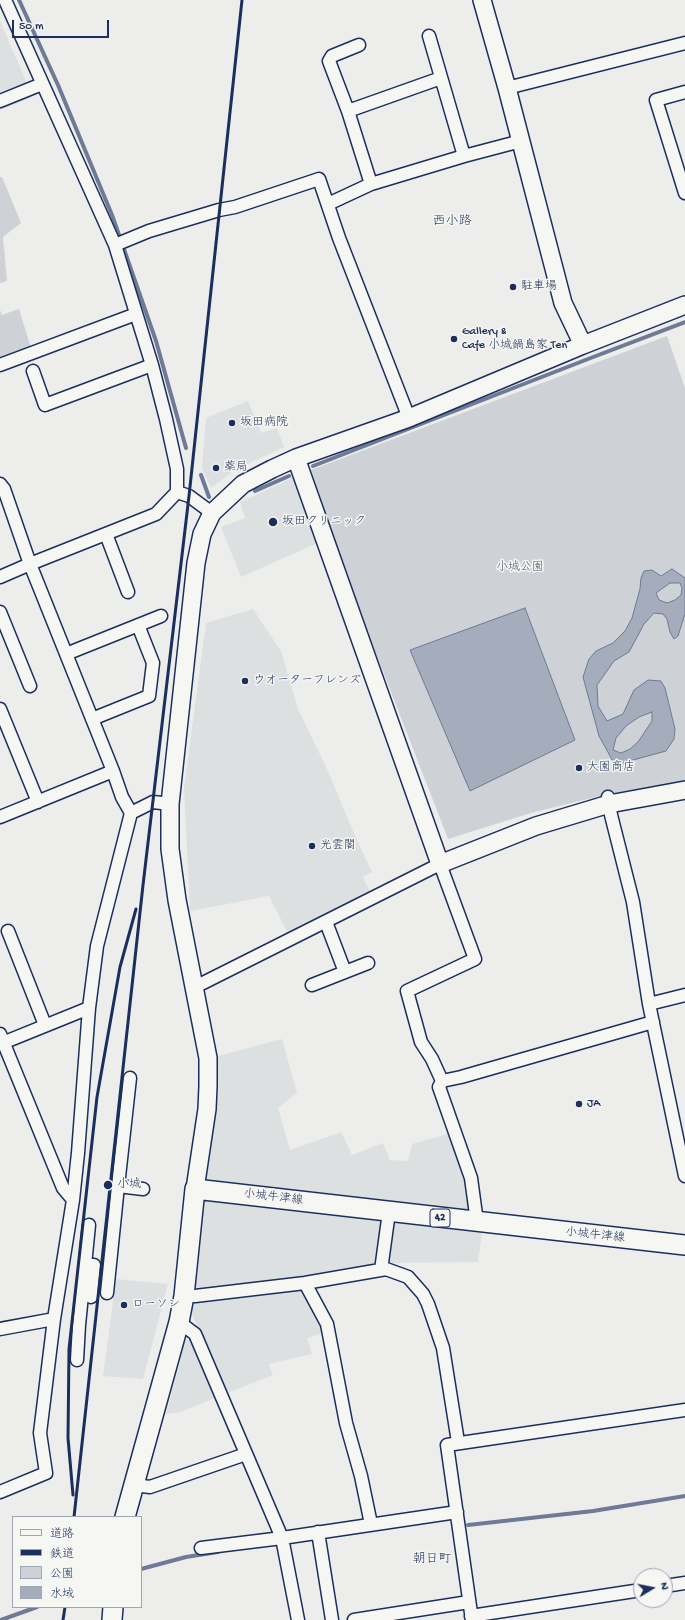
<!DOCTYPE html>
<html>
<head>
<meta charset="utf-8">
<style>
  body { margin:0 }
  #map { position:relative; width:685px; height:1620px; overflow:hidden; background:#edeeec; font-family:"Gochi Hand","Klee One",sans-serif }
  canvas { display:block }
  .legend { position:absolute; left:12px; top:1516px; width:130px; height:92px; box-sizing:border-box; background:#f6f6f2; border:1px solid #9ea6b7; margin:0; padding:5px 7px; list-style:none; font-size:12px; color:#1b2f5e }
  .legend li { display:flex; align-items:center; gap:8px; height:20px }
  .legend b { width:20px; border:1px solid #9ea6b7 }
  .north { position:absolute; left:633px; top:1568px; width:40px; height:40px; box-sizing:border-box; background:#f6f6f2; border:1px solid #9ea6b7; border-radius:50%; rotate:80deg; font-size:11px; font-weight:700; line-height:16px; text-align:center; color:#1b2f5e }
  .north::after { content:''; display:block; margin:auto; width:14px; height:18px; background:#1b2f5e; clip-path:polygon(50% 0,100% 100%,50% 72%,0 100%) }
  .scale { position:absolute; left:12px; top:20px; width:97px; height:18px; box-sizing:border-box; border:2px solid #1b2f5e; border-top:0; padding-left:5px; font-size:12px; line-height:14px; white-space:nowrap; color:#1b2f5e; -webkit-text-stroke:3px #f6f6f2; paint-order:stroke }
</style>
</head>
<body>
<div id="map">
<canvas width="685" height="1620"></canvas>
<ul class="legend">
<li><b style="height:5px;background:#f6f6f2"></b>道路</li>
<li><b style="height:5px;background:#1b2f5e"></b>鉄道</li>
<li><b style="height:11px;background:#ced2d7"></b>公園</li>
<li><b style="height:11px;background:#a5acbc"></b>水域</li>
</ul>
<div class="north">N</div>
<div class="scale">50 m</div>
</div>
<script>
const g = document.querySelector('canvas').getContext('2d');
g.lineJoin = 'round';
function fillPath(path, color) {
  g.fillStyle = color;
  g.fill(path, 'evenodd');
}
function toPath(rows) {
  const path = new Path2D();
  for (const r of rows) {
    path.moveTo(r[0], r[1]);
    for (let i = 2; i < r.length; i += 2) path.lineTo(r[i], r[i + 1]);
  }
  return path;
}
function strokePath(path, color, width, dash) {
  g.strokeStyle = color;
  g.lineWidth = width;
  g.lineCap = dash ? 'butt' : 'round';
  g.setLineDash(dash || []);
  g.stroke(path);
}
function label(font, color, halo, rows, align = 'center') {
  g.font = font + ' "Gochi Hand","Klee One",sans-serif';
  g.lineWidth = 3;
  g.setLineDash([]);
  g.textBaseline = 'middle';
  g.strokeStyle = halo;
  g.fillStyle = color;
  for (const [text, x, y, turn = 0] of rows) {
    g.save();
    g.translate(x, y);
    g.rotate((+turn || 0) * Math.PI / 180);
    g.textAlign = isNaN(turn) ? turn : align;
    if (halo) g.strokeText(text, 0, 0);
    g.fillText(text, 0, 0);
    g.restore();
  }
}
const built = toPath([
  [0,21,33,97,0,110],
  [248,401,261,433,277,428,284,447,235,470,211,488,202,468,206,418],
  [297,476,320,542,241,577,221,527,245,518,240,502],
  [253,609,281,651,298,709,327,769,355,836,372,872,363,877,371,894,290,937,269,896,190,911,184,788,206,623],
  [282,1039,297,1093,278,1108,290,1150,341,1132,352,1155,383,1143,390,1160,408,1161,412,1144,451,1133,468,1177,474,1210,205,1179,217,1105,218,1056],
  [202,1201,482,1233,478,1262,390,1263,281,1281,304,1288,326,1332,307,1338,312,1354,269,1364,273,1375,180,1412,166,1414,185,1341,201,1335,190,1309],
  [116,1279,168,1284,143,1379,103,1376]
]);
const green = toPath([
  [0,177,2,177,21,223,3,237,7,281,0,283],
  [19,309,31,348,0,359,0,310,2,315],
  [667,336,685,388,685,781,612,793,531,813,448,839,351,589,311,470]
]);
const water = toPath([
  [672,569,685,578,685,614,678,636,674,639,670,632,667,619,663,614,654,613,644,624,629,652,614,661,597,685,598,706,607,721,623,714,634,690,648,680,661,681,665,688,675,729,674,739,666,751,615,765,599,736,583,677,589,659,596,651,613,643,625,631,632,618,640,589,641,578,644,571,652,570,661,576,672,569],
  [670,583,680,583,682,588,681,595,675,600,667,603,659,600,656,593,670,583],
  [652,712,652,721,638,742,630,749,621,753,613,750,616,738,626,726,639,717,652,712],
  [525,608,575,740,470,791,410,650,525,608]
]);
const stream = toPath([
  [19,0,58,85,112,215,156,341,186,448],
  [313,466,588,359,685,322],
  [201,475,209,497],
  [255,491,289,476],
  [468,1525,593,1511,685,1496],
  [141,1569,186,1557,218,1552],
  [1,1620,37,1607]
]);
const street = toPath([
  [5,0,115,245,152,365,166,419,177,469,177,492,189,496,212,513],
  [429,36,464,156],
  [359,45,332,56,329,61,348,111,371,184],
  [507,88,685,43],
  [685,92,656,100,685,193],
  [0,101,42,84],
  [348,111,441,78],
  [328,204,371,184,464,156,521,141],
  [115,245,149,231,219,210,235,207,319,179,339,238,409,418],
  [0,365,136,314],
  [33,371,45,405,152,365],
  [0,484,4,489,30,564,0,577],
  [106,534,128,592],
  [0,612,30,686],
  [66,654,161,616],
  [0,709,38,802],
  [92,719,149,696,153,663,138,625],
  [113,771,30,564,156,514,177,492],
  [608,797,611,815,633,902,649,1004,685,1176],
  [131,813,153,802,170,804],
  [0,817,113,771,122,797,131,813,97,946,89,1008,78,1153,73,1200,54,1319,40,1433,46,1473,0,1492],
  [326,922,345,972],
  [8,931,45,1025],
  [312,985,368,963],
  [195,987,440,864,475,959,407,991,421,1042,432,1059,442,1081,439,1087,471,1178,477,1222],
  [649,1004,685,995],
  [0,1034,63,1188,73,1200],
  [0,1044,89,1008],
  [442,1081,461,1077,653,1022],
  [118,1186,130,1078],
  [381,1270,389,1212],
  [89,1277,90,1265,94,1265,91,1297],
  [305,1283,327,1324,346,1423,361,1476,371,1524],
  [107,1293,118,1186,143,1189],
  [184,1296,195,1296,305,1283,386,1269,408,1277,423,1294,428,1304,443,1348,458,1442],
  [179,1322,195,1334,282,1538,298,1620],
  [0,1329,54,1319],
  [77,1360,79,1325,89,1225],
  [134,1485,150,1487,246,1454],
  [318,1532,332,1620],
  [201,1548,282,1538,457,1512],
  [665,1586,685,1583],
  [471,1616,641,1590],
  [354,1620,469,1602],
  [472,1620,447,1445,685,1410]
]);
const secondary = toPath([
  [482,0,507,88,563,303,583,345],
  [296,458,440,864,536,826,609,804,685,790],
  [195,1189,207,1109,208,1086,208,1058,177,900,170,849,170,804,196,563,202,534,212,513,243,484,272,469,296,458,409,418,583,345,685,305]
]);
const primary = toPath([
  [125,1517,179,1322,184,1296,195,1189,685,1245],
  [112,1620,113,1607]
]);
const rail = toPath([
  [73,1495,68,1438,69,1349,97,1097,120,967,136,909],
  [74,1517,143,885,189,496,242,0],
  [63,1620,65,1607]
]);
const markers = [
  [513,287,4,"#1b2f5e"],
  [454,339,4,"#1b2f5e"],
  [232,423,4,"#1b2f5e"],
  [216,468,4,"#1b2f5e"],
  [273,522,5,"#1b2f5e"],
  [245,681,4,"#1b2f5e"],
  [579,768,4,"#1b2f5e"],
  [312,846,4,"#1b2f5e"],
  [579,1104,4,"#1b2f5e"],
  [108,1185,5,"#1b2f5e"],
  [124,1305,4,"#1b2f5e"]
];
const shields = [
  [440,1218,20]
];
const shieldNames = [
  ["42",440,1218]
];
const poiNames = [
  ["駐車場",521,287],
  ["Gallery &",462,332],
  ["Cafe 小城鍋島家 Ten",462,346],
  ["坂田病院",240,423],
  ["薬局",224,468],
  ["坂田クリニック",282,522],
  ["ウオーターフレンズ",253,681],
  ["大園商店",587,768],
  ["光雲閣",320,846],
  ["JA",587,1104],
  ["小城",117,1185],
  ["ローソン",132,1305]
];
const parkNames = [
  ["小城公園",520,568]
];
const streetNames = [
  ["小城牛津線",273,1198,7],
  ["小城牛津線",595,1236,6]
];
const neighbourhoodNames = [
  ["西小路",452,222],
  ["朝日町",432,1560]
];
fillPath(built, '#dde0e1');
fillPath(green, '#ced2d7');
fillPath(water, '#a5acbc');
strokePath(water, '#6e7a96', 1);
strokePath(stream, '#6e7a96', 4);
strokePath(street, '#1b2f5e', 15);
strokePath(secondary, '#1b2f5e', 20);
strokePath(primary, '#1b2f5e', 22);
strokePath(street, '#f6f6f2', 12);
strokePath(secondary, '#f6f6f2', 17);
strokePath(primary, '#f6f6f2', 19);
strokePath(rail, '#1b2f5e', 3);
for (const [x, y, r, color] of markers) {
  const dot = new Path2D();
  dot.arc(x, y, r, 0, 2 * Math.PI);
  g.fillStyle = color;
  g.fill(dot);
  strokePath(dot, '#f6f6f2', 1.5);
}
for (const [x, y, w] of shields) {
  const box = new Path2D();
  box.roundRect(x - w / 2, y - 9, w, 18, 3);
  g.fillStyle = '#f6f6f2';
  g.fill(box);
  strokePath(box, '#1b2f5e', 1);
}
label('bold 11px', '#1b2f5e', null, shieldNames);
label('12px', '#1b2f5e', '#f6f6f2', poiNames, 'left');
label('12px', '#48587c', '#f6f6f2', parkNames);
label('12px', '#1b2f5e', '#f6f6f2', streetNames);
label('13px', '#1b2f5e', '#f6f6f2', neighbourhoodNames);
</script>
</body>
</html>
